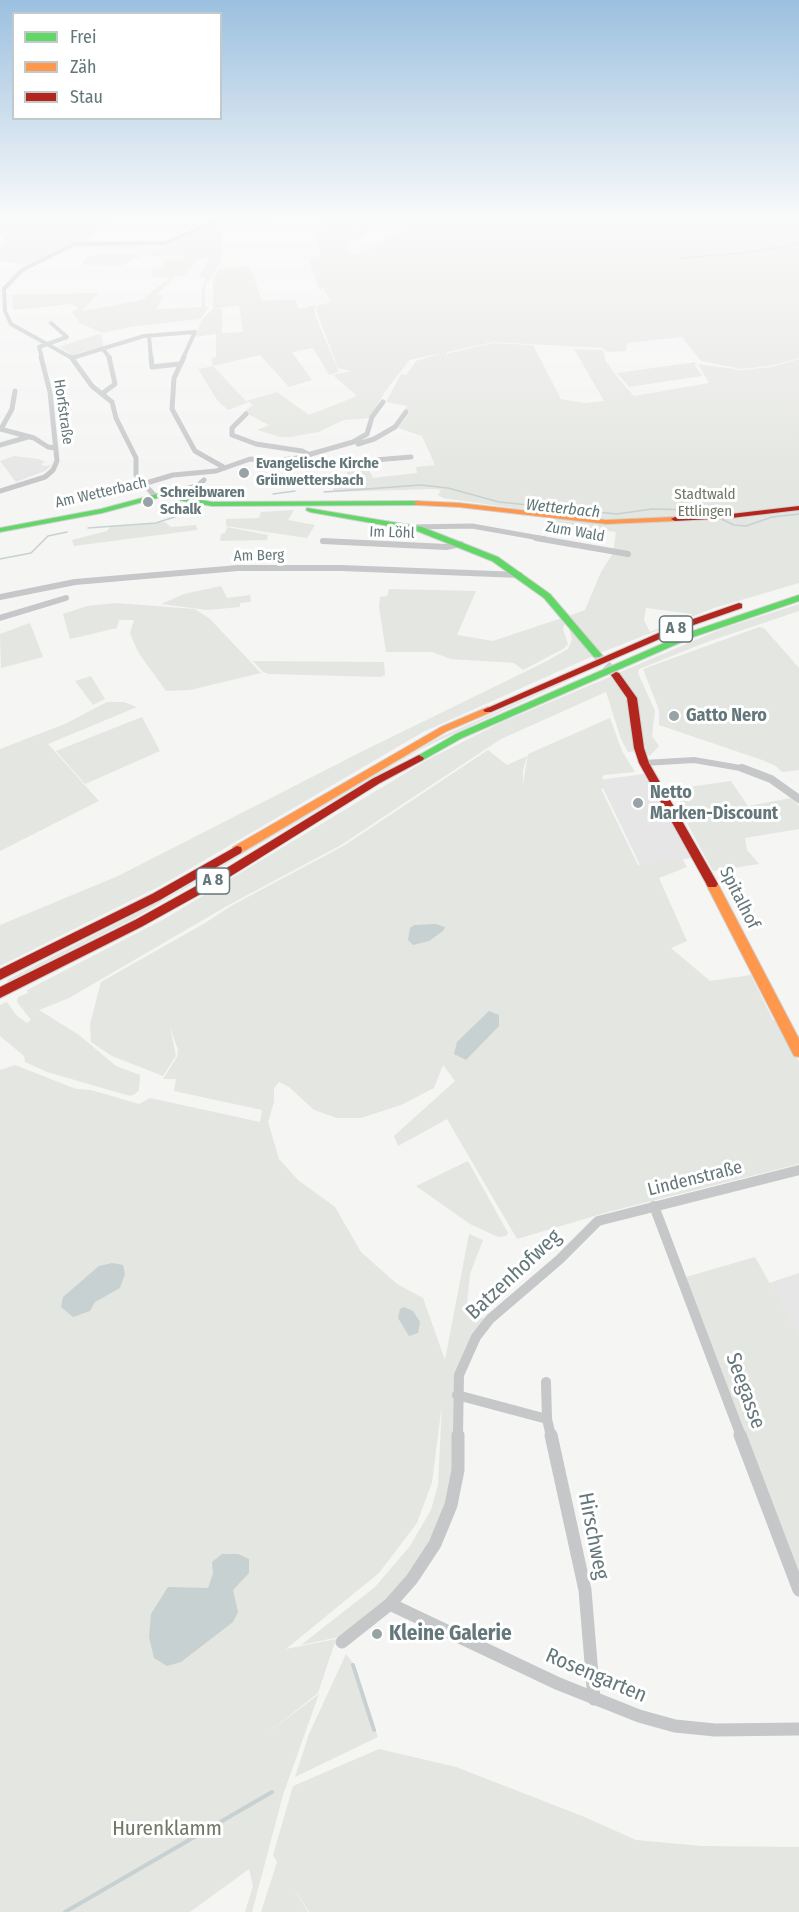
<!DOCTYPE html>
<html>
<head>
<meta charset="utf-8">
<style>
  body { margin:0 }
  #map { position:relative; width:799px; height:1912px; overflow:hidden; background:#f5f5f4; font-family:"Fira Sans Condensed",sans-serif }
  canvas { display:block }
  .legend { position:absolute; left:12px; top:12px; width:210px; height:108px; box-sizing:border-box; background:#fff; border:2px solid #c1c9ca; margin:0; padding:8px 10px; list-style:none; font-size:18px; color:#64777a }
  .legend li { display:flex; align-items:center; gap:12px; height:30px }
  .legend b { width:30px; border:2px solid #c1c9ca }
</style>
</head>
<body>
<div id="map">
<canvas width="799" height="1912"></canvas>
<ul class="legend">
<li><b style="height:8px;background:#63d668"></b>Frei</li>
<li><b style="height:8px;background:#ff974d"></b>Zäh</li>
<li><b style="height:8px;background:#b3261e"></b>Stau</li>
</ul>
</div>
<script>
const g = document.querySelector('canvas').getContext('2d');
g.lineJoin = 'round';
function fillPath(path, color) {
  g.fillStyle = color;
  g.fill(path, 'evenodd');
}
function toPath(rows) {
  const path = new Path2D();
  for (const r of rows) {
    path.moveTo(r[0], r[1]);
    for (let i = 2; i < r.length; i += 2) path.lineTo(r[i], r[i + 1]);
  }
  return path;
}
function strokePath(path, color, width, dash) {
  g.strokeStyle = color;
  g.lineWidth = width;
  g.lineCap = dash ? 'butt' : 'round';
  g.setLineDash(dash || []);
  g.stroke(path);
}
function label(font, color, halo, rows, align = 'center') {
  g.font = font + ' "Fira Sans Condensed",sans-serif';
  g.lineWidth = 6;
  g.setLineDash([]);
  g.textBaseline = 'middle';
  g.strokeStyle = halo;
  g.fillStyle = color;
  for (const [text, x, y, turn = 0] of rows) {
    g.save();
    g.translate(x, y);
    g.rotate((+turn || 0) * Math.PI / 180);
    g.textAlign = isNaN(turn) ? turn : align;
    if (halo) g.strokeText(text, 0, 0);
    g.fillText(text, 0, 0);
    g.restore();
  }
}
const built = toPath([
  [324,216,359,219,360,228,346,235,327,235],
  [14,456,39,459,45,462,41,464,44,466,52,465,45,471,16,482,0,461],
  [644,774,691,858,641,867,599,780],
  [799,1273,799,1335,769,1283]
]);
const green = toPath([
  [0,216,115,216,85,242,26,265,0,261,0,248,4,247,5,238,0,232],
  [226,216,295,216,227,226],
  [311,216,324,216,327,235,346,235,360,228,359,219,348,216,799,216,799,358,796,359,769,366,741,369,701,361,682,337,627,343,626,351,607,352,603,348,493,342,448,352,444,358,449,353,493,343,533,345,561,399,584,403,604,401,574,349,603,350,606,361,618,378,634,396,709,383,698,364,741,370,753,369,771,367,799,359,799,583,714,608,600,653,566,617,585,610,601,572,613,553,616,532,545,522,548,513,443,498,438,495,441,490,435,489,333,492,333,484,347,480,347,472,369,470,373,478,417,473,416,467,435,465,422,436,398,428,410,412,405,409,407,406,386,402,401,374,406,375,416,361,445,352,410,360,386,390,370,418,344,420,318,432,291,437,280,437,257,430,269,425,244,412,253,405,249,402,228,410,217,400,198,369,213,366,246,401,277,392,309,415,357,396,333,375,350,371,338,368,316,310,318,305,331,302,323,288,319,289,308,258,320,256,315,225,321,224,324,217],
  [390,223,407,226,362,252,353,255,347,245],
  [646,608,693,614,650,632,644,620],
  [223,220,222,259,205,287,205,307,209,307,200,319,130,327,102,333,80,323,72,312,79,308,71,304,13,310,12,295,99,293,82,311,142,300,170,277,151,278,152,269,162,268,166,260,182,259,184,255,145,256],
  [199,258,210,258,198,277,206,278,202,288,202,307,156,309,164,296,156,295,176,276,184,276],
  [101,254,143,255,120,266,82,264,86,257],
  [250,266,262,301,295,299,299,309,316,305,314,311,319,325,339,372,329,375,313,348,292,352,312,380,289,387,260,355,213,366,211,358,216,357,216,334,195,337,202,319,213,309,213,279,219,269],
  [239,305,243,332,222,333,222,309,214,309],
  [98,334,102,335,103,346,77,354,73,355,59,347],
  [696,362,695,365,702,376,629,387,617,373],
  [294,510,288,520,315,525,307,538,226,526,226,519,259,518,261,512],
  [165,522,171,527,196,525,197,530,74,546,72,540,107,531,110,527],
  [227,527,268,535,267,540,220,541,221,534,225,533],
  [221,586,227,598,250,595,251,602,240,603,240,607,207,610,161,604,184,594],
  [389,589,476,591,457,635,493,641,562,618,565,622,563,629,568,644,563,649,523,670,514,663,451,659,432,652,386,652,379,606,380,597,387,596],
  [116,603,195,609,210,619,261,673,190,690,166,691,138,652,130,633,134,620,119,620,117,628,70,639,63,614,87,606],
  [799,604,799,611,707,642,639,669,638,673,655,711,652,736,659,746,650,756,645,753,636,698,618,673,724,628],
  [30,623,43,657,1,668,0,634],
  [759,627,764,628,799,668,799,770,782,772,776,766,762,760,659,725,659,710,643,669],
  [569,628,593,656,423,732,162,885,0,966,0,925,118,876,363,751,545,662,568,649,572,640],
  [253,661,384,662,385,675,380,677,269,674,263,672],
  [601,665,423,748,133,919,8,982,7,980,168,897,436,739],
  [91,676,105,699,93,705,75,681],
  [612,676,622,685,628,700,636,751,628,752,621,739,606,692,501,739,341,845,227,906,69,998,39,1010,79,1035,116,1066,140,1075,139,1090,135,1094,130,1096,47,1072,25,1062,24,1056,0,1036,0,1005,7,1002,16,1015,27,1023,31,1020,17,1002,18,997,28,993,27,990,166,918,427,760,498,724],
  [107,702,124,702,137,707,48,744,99,801,0,851,0,749,65,724],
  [142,717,160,751,85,784,56,751],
  [610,718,622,751,635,772,604,775,602,778,605,787,601,789,638,865,682,858,687,867,659,878,687,941,671,948,710,981,751,975,773,1020,778,1021,799,1062,799,1164,608,1212,517,1239,447,1119,398,1146,394,1136,455,1081,443,1065,434,1088,401,1105,361,1118,337,1118,314,1110,289,1087,279,1082,274,1088,274,1102,268,1122,279,1159,298,1180,335,1207,361,1252,397,1284,423,1298,445,1360,469,1234,483,1240,470,1274,467,1304,485,1320,454,1376,455,1467,450,1495,426,1551,387,1602,339,1637,301,1645,375,1587,410,1546,431,1510,438,1485,442,1404,432,1482,417,1523,379,1573,286,1649,336,1639,318,1693,265,1735,319,1694,283,1795,252,1912,245,1912,253,1886,249,1869,190,1912,0,1912,0,1070,15,1065,76,1089,91,1090,139,1104,150,1098,260,1122,262,1110,174,1091,176,1079,163,1079,177,1057,178,1050,170,1027,176,1056,163,1076,112,1056,91,1042,90,1024,101,982,205,923,231,906,345,845,488,750,507,765,527,756,523,771,523,784,528,754],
  [731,781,748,806,791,798,799,806,799,829,745,838,747,850,759,864,713,871,687,823,692,822,674,789],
  [468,1161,508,1233,506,1236,498,1237,470,1224,416,1186],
  [755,1257,799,1335,799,1577,686,1277],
  [346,1654,353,1663,378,1737,295,1777,309,1734],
  [379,1749,456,1767,582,1816,636,1840,701,1846,799,1847,799,1912,309,1912,291,1884,308,1912,261,1912,277,1862,273,1855,293,1786]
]);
const water = toPath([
  [436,924,445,927,443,931,429,941,413,945,408,940,410,928,414,925],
  [489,1011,499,1015,499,1026,466,1060,454,1054,457,1042],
  [112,1263,123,1265,125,1274,120,1288,95,1302,90,1311,73,1317,61,1307,63,1297,99,1266],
  [404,1307,413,1311,420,1322,418,1333,409,1336,398,1318,400,1309],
  [222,1554,238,1554,249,1559,249,1573,233,1590,238,1612,233,1622,181,1662,167,1666,154,1658,149,1637,151,1614,168,1587,208,1588,213,1574,212,1562]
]);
const streamFar1 = toPath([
  [680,258,745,253,799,244],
  [324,492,421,485,448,488,499,502,617,514,652,509,693,510,714,515],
  [273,494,295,491],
  [719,518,734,525,746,526,772,517,799,514],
  [88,528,156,523,193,511],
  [0,559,31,553,48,536,67,532]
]);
const stream = toPath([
  [353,1665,374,1730],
  [65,1912,272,1792]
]);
const secondaryTunnel = toPath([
  [597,655,616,675]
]);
const streetFar5 = toPath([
  [149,336,151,358],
  [102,348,110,358],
  [42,358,39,347,67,337,51,323],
  [72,358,144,336,195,332,183,358],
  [72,358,11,324,5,311,4,289,22,270,75,244,165,243,224,218]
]);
const streetFar4 = toPath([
  [71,357,92,386,112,402,116,418,136,458,136,475,154,495],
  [151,357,152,367,179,364],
  [184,357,174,378,172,409,195,451,225,468],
  [72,358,75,357],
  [103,393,115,384,109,357],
  [246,414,232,428,232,435,256,444,302,451,310,455],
  [0,429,34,438,48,447,56,448],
  [1,429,12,409,15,391],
  [358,444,374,439,395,427,406,412],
  [0,445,28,437],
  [290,462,339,463,411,457],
  [143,484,173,475,216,471,250,459,274,461,297,458,353,442,367,434,372,417,383,402],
  [0,491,45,477,53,470,57,461,50,392,41,357],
  [172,495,176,491,197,486,204,480],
  [411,527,472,526,545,539]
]);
const streetFar3 = toPath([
  [536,538,628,554],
  [323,541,446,547,461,544],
  [0,597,75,582,238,568,341,568,520,575],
  [0,618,66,598],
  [644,763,694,760,746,769]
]);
const streetFar2 = toPath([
  [742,768,771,779,799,799]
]);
const streetFar1 = toPath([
  [654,1206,741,1436],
  [546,1382,547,1419,551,1436],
  [457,1395,547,1419],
  [458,1436,459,1375,476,1337,490,1319,560,1259,598,1221,799,1170]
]);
const street = toPath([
  [551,1435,585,1590,594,1699],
  [740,1435,799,1590],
  [390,1604,559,1684,639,1716,675,1726,715,1730,799,1729],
  [342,1642,390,1604,412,1579,435,1544,451,1505,458,1470,458,1435]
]);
const fast = toPath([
  [161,493,212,502,418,501,422,503,418,505,212,506,161,497,102,513,0,532,0,528,101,509,161,493],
  [307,508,422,527,498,557,550,594,602,655,600,657,594,657,544,598,492,561,417,531,310,512,306,510,307,508],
  [799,595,799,601,693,637,462,738,423,760,419,761,414,758,456,734,687,633,799,595]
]);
const slow = toPath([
  [415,501,459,503,606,520,675,517,679,519,675,521,606,524,459,507,418,505,415,505,415,501],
  [488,707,493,710,491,712,447,731,241,853,233,853,232,850,233,847,441,727,488,707],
  [712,880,718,884,799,1039,799,1057,794,1056,706,884,712,880]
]);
const jam = toPath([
  [799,506,799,510,731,518,675,521,671,519,675,517,731,514,799,506],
  [739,603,742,604,742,608,685,628,491,712,485,712,483,710,679,624,739,603],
  [616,672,619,673,637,698,644,748,649,763,718,884,716,887,708,887,639,763,634,748,627,698,611,675,616,672],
  [419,755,424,758,423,760,380,783,215,886,143,926,0,998,0,987,135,920,207,880,372,779,419,755],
  [237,846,241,847,242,850,241,853,160,900,0,980,0,969,152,894,237,846]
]);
const markers = [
  [244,473,6,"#97a3a5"],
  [148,502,6,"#97a3a5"],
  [674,716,6,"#97a3a5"],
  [638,803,6,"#97a3a5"],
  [377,1634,6,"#97a3a5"]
];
const farStreetnames = [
  ["Horfstraße",63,412,82],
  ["Am Wetterbach",101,493,-13],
  ["Zum Wald",575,532,10],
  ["Im Löhl",392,533,2],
  ["Am Berg",259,556,-1]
];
const farPoinames = [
  ["Evangelische Kirche",256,464],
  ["Grünwettersbach",256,481],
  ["Schreibwaren",160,493],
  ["Schalk",160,510]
];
const farParknames = [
  ["Stadtwald",705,495],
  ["Ettlingen",705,512]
];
const farWaternames = [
  ["Wetterbach",563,509,6]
];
const shields = [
  [676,629,33],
  [213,881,33]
];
const shieldNames = [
  ["A 8",676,629],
  ["A 8",213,881]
];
const poiNames = [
  ["Gatto Nero",686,716],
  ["Netto",650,793],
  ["Marken-Discount",650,814]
];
const streetNames = [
  ["Spitalhof",739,898,63],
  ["Lindenstraße",695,1179,-14]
];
const nearStreetnames = [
  ["Batzenhofweg",514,1275,-43],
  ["Seegasse",745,1391,70],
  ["Hirschweg",593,1536,79],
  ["Rosengarten",596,1676,23]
];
const nearPoinames = [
  ["Kleine Galerie",389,1634]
];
const nearParknames = [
  ["Hurenklamm",167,1829]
];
fillPath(built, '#e5e6e5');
fillPath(green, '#e4e6e1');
fillPath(water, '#c7d1d1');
strokePath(streamFar1, '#c7d1d1', 1.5);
strokePath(stream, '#c7d1d1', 4);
strokePath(secondaryTunnel, '#cacfcf', 9, [9, 4.5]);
strokePath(fast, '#cfd1d1', 2);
strokePath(slow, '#cfd1d1', 2);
strokePath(jam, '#cfd1d1', 2);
strokePath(streetFar5, '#c5c7c8', 4);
strokePath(streetFar4, '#c5c7c8', 5);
strokePath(streetFar3, '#c5c7c8', 6);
strokePath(streetFar2, '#c5c7c8', 8);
strokePath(streetFar1, '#c5c7c8', 10);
strokePath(street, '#c5c7c8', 13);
fillPath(fast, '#63d668');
fillPath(slow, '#ff974d');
fillPath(jam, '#b3261e');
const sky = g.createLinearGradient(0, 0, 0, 484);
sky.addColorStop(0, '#9bc0df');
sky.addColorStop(0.45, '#fafafa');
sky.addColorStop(1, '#fafafa00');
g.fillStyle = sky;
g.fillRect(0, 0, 799, 484);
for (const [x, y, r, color] of markers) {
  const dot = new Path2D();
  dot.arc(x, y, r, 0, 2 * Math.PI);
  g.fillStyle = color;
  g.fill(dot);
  strokePath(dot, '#fff', 2);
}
label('15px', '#64777a', '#fff', farStreetnames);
label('bold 15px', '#64777a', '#fff', farPoinames, 'left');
label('15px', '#6f7866', '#fff', farParknames);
label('italic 16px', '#5f7676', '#fff', farWaternames);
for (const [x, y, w] of shields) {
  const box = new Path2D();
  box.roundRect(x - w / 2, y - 13, w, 26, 4.5);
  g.fillStyle = '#fff';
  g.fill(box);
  strokePath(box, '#64777a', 1.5);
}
label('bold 16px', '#64777a', null, shieldNames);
label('bold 18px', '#64777a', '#fff', poiNames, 'left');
label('18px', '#64777a', '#fff', streetNames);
label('21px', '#64777a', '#fff', nearStreetnames);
label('bold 21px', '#64777a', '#fff', nearPoinames, 'left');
label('21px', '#6f7866', '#fff', nearParknames);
</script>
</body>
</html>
